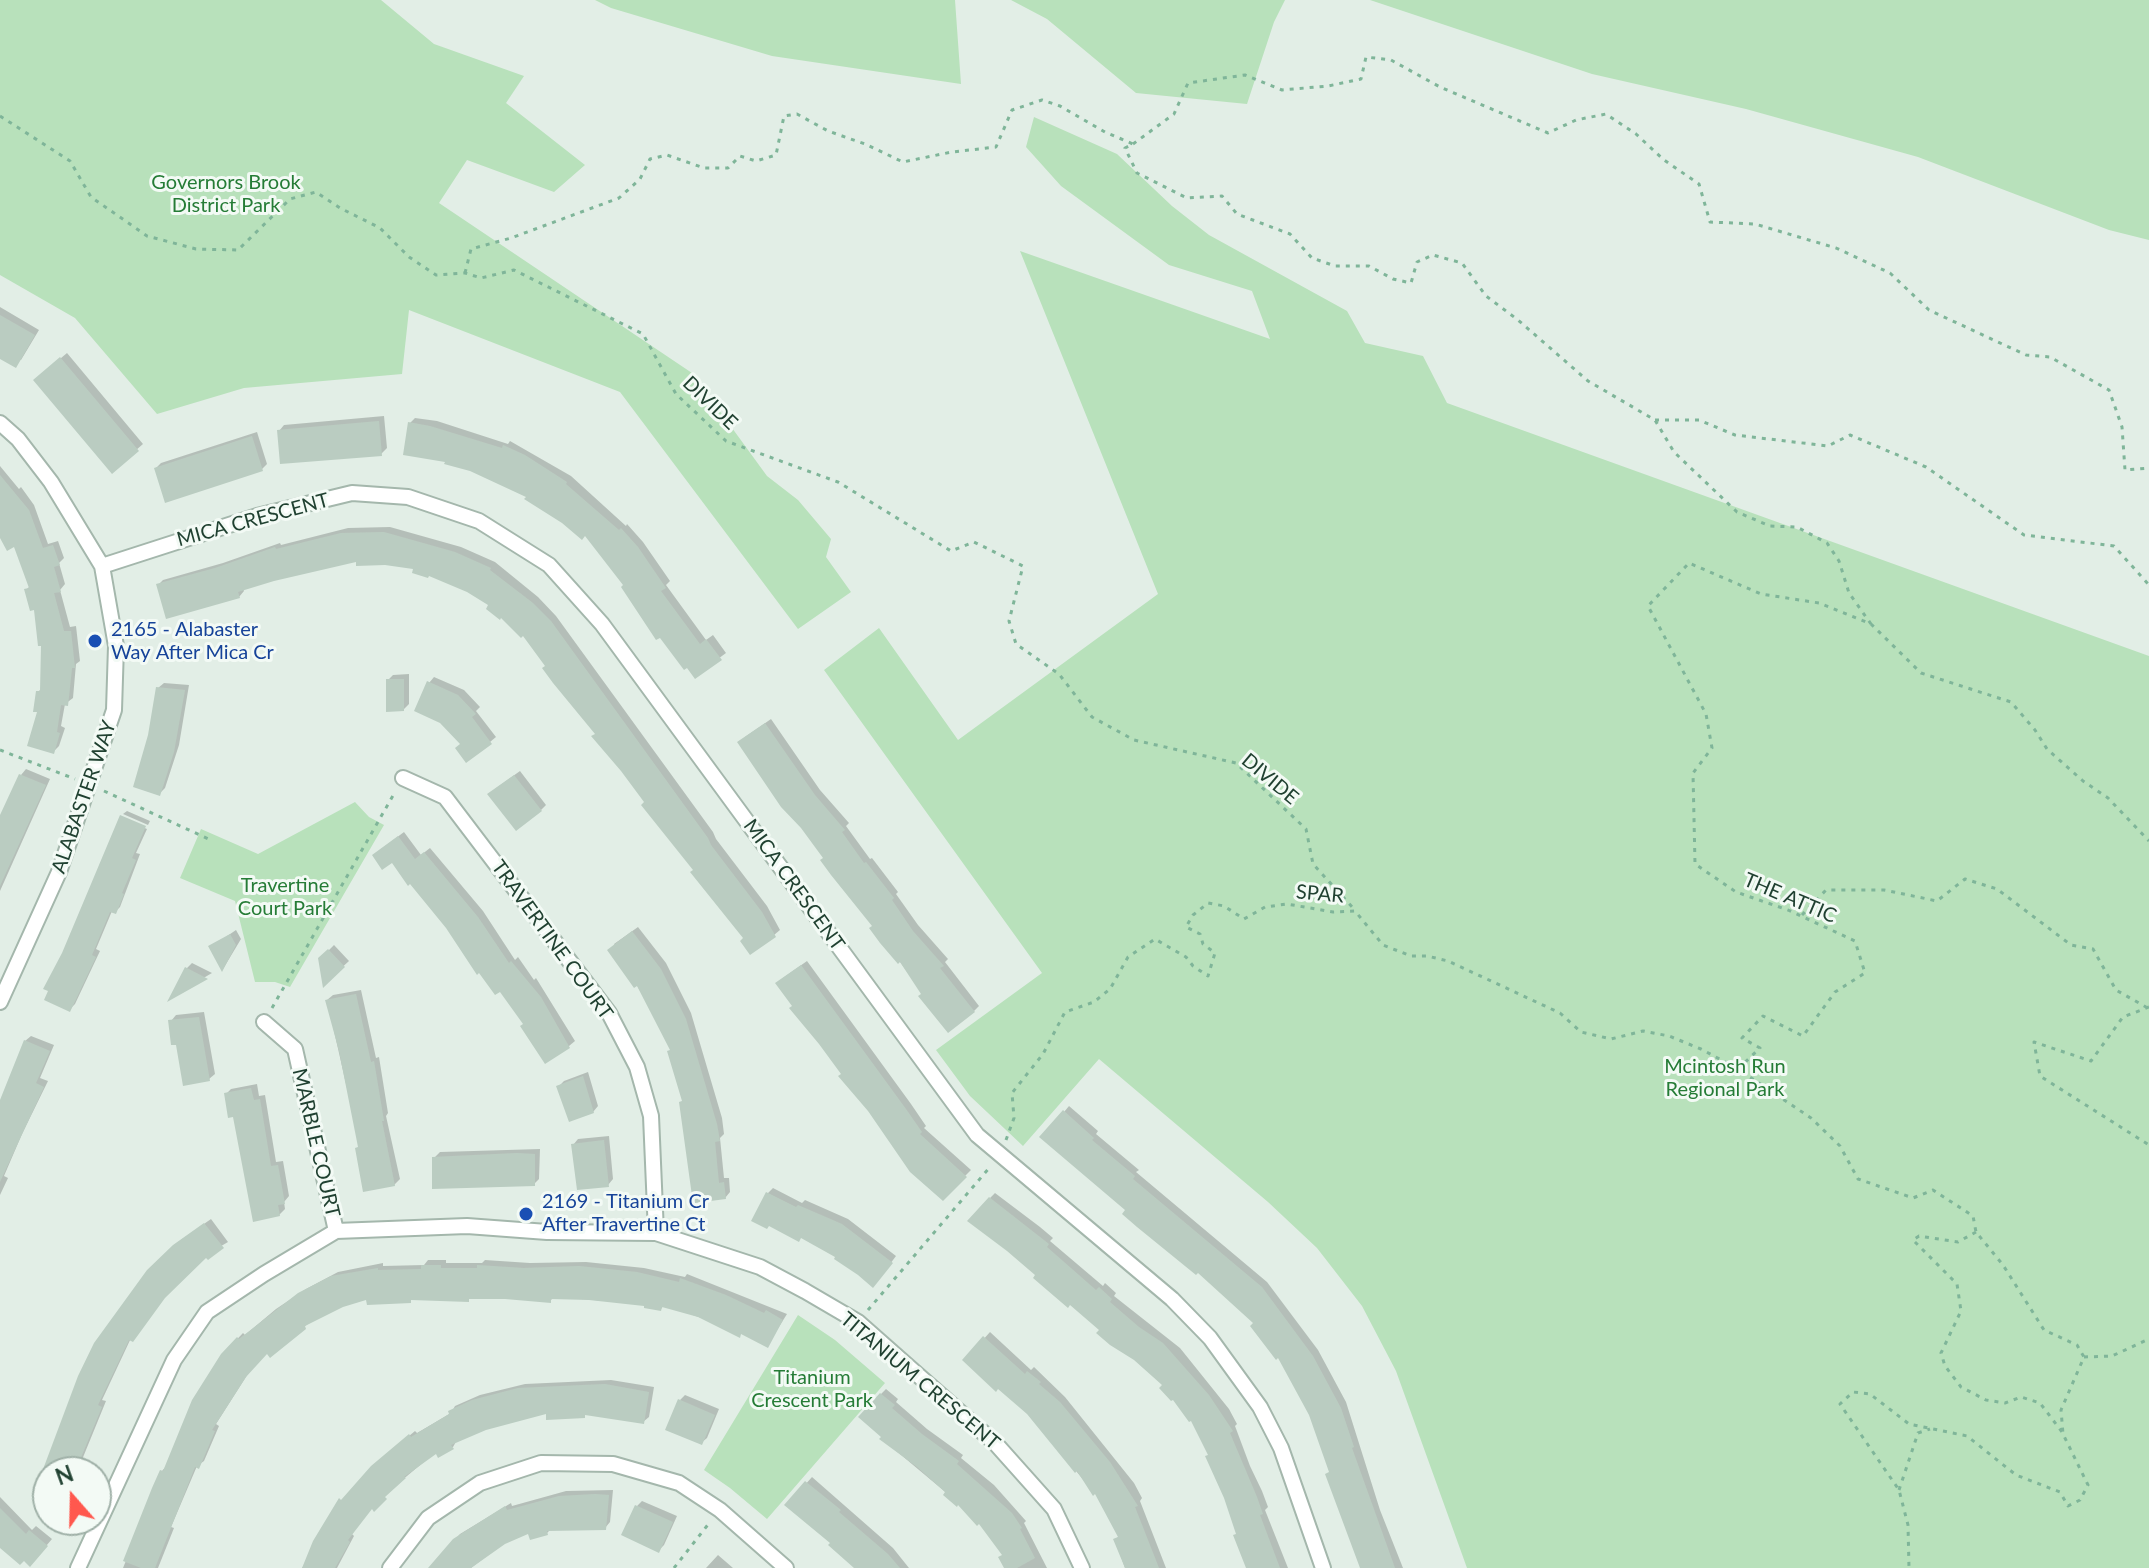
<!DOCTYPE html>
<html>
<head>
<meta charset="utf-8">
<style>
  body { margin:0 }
  #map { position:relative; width:2149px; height:1568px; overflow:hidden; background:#e2eee6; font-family:Lato,sans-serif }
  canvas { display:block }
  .north { position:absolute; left:32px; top:1456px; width:80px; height:80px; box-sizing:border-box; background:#f3faf5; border:2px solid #9fb0a7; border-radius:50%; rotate:340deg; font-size:22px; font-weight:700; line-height:32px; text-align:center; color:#204131 }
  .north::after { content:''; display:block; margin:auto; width:28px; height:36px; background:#ff584e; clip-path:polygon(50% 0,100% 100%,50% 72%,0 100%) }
</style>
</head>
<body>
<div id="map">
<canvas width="2149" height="1568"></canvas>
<div class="north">N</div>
</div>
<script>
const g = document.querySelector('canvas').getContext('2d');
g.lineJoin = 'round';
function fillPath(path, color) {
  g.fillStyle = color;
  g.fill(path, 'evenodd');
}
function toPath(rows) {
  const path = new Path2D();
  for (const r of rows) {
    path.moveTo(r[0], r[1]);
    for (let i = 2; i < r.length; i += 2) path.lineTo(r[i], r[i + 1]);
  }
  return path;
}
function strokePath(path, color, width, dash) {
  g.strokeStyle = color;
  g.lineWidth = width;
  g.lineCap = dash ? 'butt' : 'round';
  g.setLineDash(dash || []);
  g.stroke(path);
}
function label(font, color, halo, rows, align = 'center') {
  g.font = font + ' Lato,sans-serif';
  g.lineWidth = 6;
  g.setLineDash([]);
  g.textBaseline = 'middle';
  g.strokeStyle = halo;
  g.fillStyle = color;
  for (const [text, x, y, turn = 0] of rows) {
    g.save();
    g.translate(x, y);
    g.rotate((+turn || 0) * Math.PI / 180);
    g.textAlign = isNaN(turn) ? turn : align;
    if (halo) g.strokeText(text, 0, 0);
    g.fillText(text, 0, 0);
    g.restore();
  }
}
const green = toPath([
  [0,0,381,0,434,44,524,76,506,103,585,165,554,192,467,160,439,203,692,373,767,476,798,500,831,539,826,557,851,592,798,629,620,392,409,310,402,374,244,388,157,414,75,318,0,275],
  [595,0,955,0,961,84,772,56,611,8],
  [1011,0,1285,0,1274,22,1247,104,1136,93,1047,19],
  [1370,0,2149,0,2149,240,2109,230,1918,157,1746,109,1592,74],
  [1034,117,1117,154,1172,206,1209,235,1347,311,1365,343,1423,356,1447,403,2149,656,2149,1568,1467,1568,1396,1371,1362,1306,1317,1248,1268,1202,1099,1059,1023,1146,970,1096,936,1050,1042,973,824,670,879,628,958,740,1158,594,1020,251,1270,339,1252,291,1169,265,1061,186,1026,147],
  [355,802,369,817,384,825,290,987,275,982,255,982,235,901,180,878,201,829,258,854],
  [798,1315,835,1340,885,1383,767,1519,730,1488,704,1470]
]);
const shadow = toPath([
  [0,307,39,330,21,360,0,357],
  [67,353,143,444,112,471,41,375],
  [384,416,387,448,381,454,279,431,284,425],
  [415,418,437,421,508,444,510,441,571,476,626,526,627,524,643,542,670,581,666,585,706,640,713,635,726,653,695,676,586,534,410,423],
  [257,432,267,464,262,469,156,468,161,463],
  [0,466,19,489,21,487,34,505,48,544,58,541,64,558,59,563,65,584,60,590,70,627,76,626,80,661,76,664,73,698,65,704,61,726,65,728,59,746,53,752,40,711,38,692,42,688,43,644,35,607,26,590,30,586,15,544,0,535],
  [390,527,461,547,495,562,538,597,556,616,713,832,716,839,767,906,780,930,774,935,745,938,523,633,491,605,467,590,415,568,358,559,243,588,244,591,239,597,158,585,163,580,223,563,280,543,281,545,348,528],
  [409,674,409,704,404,709,388,680,393,675],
  [434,677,464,690,480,707,476,711,496,737,490,742,462,744,429,683],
  [164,683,189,685,179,745,165,788,160,793,150,736,158,688],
  [771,719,820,790,849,823,846,826,870,859,872,858,898,892,896,894,918,925,948,959,945,962,979,1006,974,1011,923,994,825,857,745,737],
  [26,769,50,779,0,891,0,820,21,775],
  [520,771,546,805,541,810,495,789],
  [127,811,150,821,148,825,123,814],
  [121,818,147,829,136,853,140,854,120,907,115,912,112,911,96,949,100,951,75,1004,70,1009,64,953],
  [404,832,421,855,430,848,483,911,515,960,518,957,534,980,536,978,575,1041,569,1046,545,1062,525,1024,500,989,392,860,380,850],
  [638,927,666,963,691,1013,722,1118,724,1134,720,1138,724,1178,729,1178,730,1192,725,1198,683,1100,672,1048,614,944],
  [236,930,241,939,223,969,211,947],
  [334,945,349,961,324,984,320,959],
  [807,961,911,1104,926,1126,924,1128,971,1170,943,1198,843,1074,794,1006,783,978],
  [192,963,212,973,171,997,187,968],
  [361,990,376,1058,379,1057,388,1113,386,1116,400,1179,394,1185,360,1146,327,1000,333,995],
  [204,1012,215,1074,209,1079,171,1021,176,1015],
  [31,1036,54,1045,40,1078,48,1081,22,1134,4,1176,8,1178,0,1195,0,1102,25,1041],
  [588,1072,598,1106,593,1112,559,1086,564,1081],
  [257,1084,259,1096,265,1095,276,1162,283,1161,289,1196,284,1202,285,1209,279,1215,226,1094,231,1089],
  [1069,1106,1098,1131,1096,1134,1139,1170,1136,1172,1267,1282,1318,1350,1346,1402,1380,1510,1403,1568,1366,1568,1311,1414,1279,1355,1256,1323,1128,1210,1064,1112],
  [609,1136,613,1179,608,1185,573,1145,578,1139],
  [540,1149,539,1179,534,1184,434,1158,440,1152],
  [773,1188,802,1203,805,1200,848,1219,896,1256,878,1280,838,1256,767,1194],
  [995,1193,1040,1227,1053,1238,1050,1241,1103,1286,1105,1283,1116,1293,1114,1296,1180,1348,1229,1409,1237,1424,1235,1426,1250,1466,1262,1491,1268,1507,1265,1510,1288,1568,1249,1568,1210,1454,1192,1418,1165,1385,1038,1275,990,1198],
  [211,1219,228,1242,206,1255,170,1291,131,1338,102,1400,106,1401,77,1472,48,1472,48,1488,38,1484,80,1377,181,1240],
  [428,1260,446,1260,446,1263,482,1263,485,1260,530,1263,586,1262,644,1268,685,1277,687,1274,787,1314,767,1346,742,1332,664,1305,661,1309,646,1304,554,1297,550,1301,505,1297,413,1298,410,1301,367,1298,342,1305,311,1322,267,1351,251,1369,216,1424,219,1426,204,1461,197,1466,171,1527,174,1528,158,1568,123,1568,162,1471,167,1465,222,1355,243,1333,245,1335,276,1309,306,1289,338,1272,383,1263,383,1266,424,1265],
  [990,1332,1031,1370,1034,1367,1065,1397,1134,1483,1142,1498,1140,1501,1166,1568,1125,1568,1115,1540,1120,1535,1096,1491,1094,1493,1028,1412,965,1360],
  [611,1380,654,1387,649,1417,643,1422,587,1413,584,1416,548,1412,485,1428,457,1440,453,1447,437,1451,389,1491,374,1509,372,1507,352,1534,354,1536,337,1568,302,1568,379,1461,415,1431,417,1433,451,1413,455,1406,480,1395,525,1384],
  [886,1389,898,1399,896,1402,927,1429,963,1455,961,1458,994,1485,1026,1521,1024,1523,1047,1568,1006,1568,1004,1554,980,1521,882,1439,881,1394],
  [685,1395,719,1409,707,1438,701,1443,680,1400],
  [812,1477,893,1548,909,1568,856,1568,833,1542,787,1505],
  [613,1490,610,1522,605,1528,551,1529,547,1533,529,1531,504,1543,471,1568,429,1568,460,1534,511,1503,512,1506,566,1491],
  [0,1497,32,1530,36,1526,52,1539,35,1559,0,1546],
  [642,1501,677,1516,664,1545,659,1550,637,1506],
  [718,1555,733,1568,706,1568]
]);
const building = toPath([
  [0,315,35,335,16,368,0,359],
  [60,357,139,451,112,474,33,380],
  [379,421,382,456,280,464,277,430],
  [408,422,430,426,502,448,503,445,525,455,567,482,566,484,619,530,621,528,638,547,666,588,661,591,700,644,706,639,722,660,695,679,687,668,684,670,660,638,656,640,621,587,623,585,585,536,582,540,562,523,524,499,526,497,470,471,444,464,445,462,403,455],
  [252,436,263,471,165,503,154,468],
  [0,475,29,510,43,548,53,545,60,565,54,567,61,592,54,593,64,631,71,631,75,668,72,668,68,706,61,705,57,732,60,733,54,754,27,746,37,712,33,712,36,691,40,691,41,646,38,646,34,610,30,611,24,589,29,588,14,547,7,551,0,538],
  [384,532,455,552,491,568,490,570,533,603,551,621,708,838,711,845,762,912,776,937,750,955,740,941,743,938,690,872,693,870,641,805,644,802,621,771,591,736,595,734,553,683,542,668,545,666,523,636,521,638,501,618,500,620,486,609,488,605,467,592,429,576,428,578,412,573,413,569,385,565,356,566,356,562,274,581,238,592,240,598,166,619,156,584,215,568,275,547,276,549,341,533],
  [386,679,404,679,404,711,386,712],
  [427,681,458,695,476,714,472,717,492,744,466,763,455,748,460,744,440,723,414,711],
  [156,687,185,690,174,752,160,796,133,787,148,735],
  [765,723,815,795,845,830,842,832,864,863,866,862,894,898,892,900,913,931,944,966,940,968,975,1012,948,1033,918,996,921,994,900,962,898,964,880,943,869,928,872,926,831,875,820,860,823,858,801,828,781,807,737,742],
  [19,774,46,785,0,886,0,815],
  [514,775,542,811,516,831,487,794],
  [120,815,146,826,132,858,136,860,122,893,124,894,116,914,110,912,92,955,96,957,70,1012,44,1000,48,991,43,989,62,953],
  [398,836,415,859,424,852,478,917,509,963,511,961,541,997,570,1048,545,1064,520,1026,523,1024,500,992,495,995,479,973,477,975,446,928,410,884,408,886,392,863,382,870,372,855],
  [632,931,661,969,686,1019,717,1124,720,1141,715,1142,719,1183,724,1182,726,1199,695,1203,694,1196,692,1196,679,1102,682,1101,667,1051,670,1050,637,986,634,988,607,950],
  [230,934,236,945,222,972,208,946],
  [328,949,345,967,323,988,318,958],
  [801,965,906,1109,922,1132,920,1134,967,1177,943,1201,910,1172,868,1111,838,1076,841,1074,819,1044,789,1008,792,1006,775,983],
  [185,967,208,979,167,1002],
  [356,994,371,1062,374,1061,384,1121,382,1121,395,1186,363,1192,355,1148,358,1147,339,1051,325,1000],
  [199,1017,210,1081,183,1086,176,1045,171,1045,168,1020],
  [24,1040,50,1051,36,1083,44,1087,0,1182,0,1100],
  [583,1076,594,1113,569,1122,556,1086],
  [251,1088,254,1100,260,1099,271,1166,278,1165,285,1204,278,1205,280,1216,253,1222,233,1117,228,1118,224,1093],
  [1063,1110,1094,1138,1092,1140,1135,1176,1133,1179,1262,1287,1313,1356,1341,1408,1354,1447,1352,1448,1395,1568,1360,1568,1325,1474,1329,1472,1309,1415,1278,1358,1276,1360,1250,1326,1253,1323,1198,1273,1196,1275,1137,1227,1122,1214,1125,1210,1039,1137],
  [604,1140,609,1187,577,1190,571,1144],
  [517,1153,535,1154,535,1186,432,1189,432,1157],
  [766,1192,796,1207,798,1205,842,1224,893,1263,873,1288,858,1275,834,1259,835,1257,801,1238,799,1242,769,1226,767,1229,751,1221],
  [989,1197,1049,1244,1047,1247,1096,1290,1099,1287,1112,1299,1110,1302,1139,1327,1163,1343,1209,1395,1233,1431,1230,1433,1257,1497,1263,1514,1260,1515,1280,1568,1246,1568,1233,1535,1236,1534,1224,1498,1205,1456,1208,1455,1191,1421,1189,1422,1173,1400,1171,1401,1159,1388,1162,1385,1134,1360,1110,1345,1096,1333,1099,1330,1070,1305,1068,1308,1033,1278,1035,1275,1007,1251,967,1221],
  [204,1223,224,1248,208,1260,206,1258,165,1298,133,1342,129,1340,98,1405,102,1407,75,1472,42,1472,78,1376,94,1343,147,1270,173,1245],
  [421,1265,441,1265,441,1268,477,1268,477,1265,524,1268,579,1266,637,1272,679,1282,680,1278,726,1295,764,1313,766,1310,783,1320,768,1348,741,1334,740,1338,698,1317,662,1307,661,1311,644,1308,644,1306,589,1300,551,1299,551,1303,505,1299,469,1299,469,1302,411,1300,411,1303,367,1305,366,1300,343,1307,305,1326,306,1329,270,1358,267,1354,246,1377,212,1430,215,1431,199,1469,195,1467,155,1568,141,1568,123,1561,152,1488,160,1470,163,1471,192,1400,221,1354,237,1337,239,1339,298,1293,331,1276,378,1268,378,1270,421,1269],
  [983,1336,1025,1374,1027,1371,1041,1382,1039,1384,1060,1402,1110,1462,1138,1506,1135,1507,1159,1568,1125,1568,1113,1539,1118,1537,1095,1494,1093,1496,1077,1471,1075,1473,1027,1414,998,1389,996,1392,962,1360],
  [605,1384,649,1392,644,1424,585,1415,585,1418,546,1420,546,1414,486,1430,451,1445,454,1449,438,1458,436,1454,404,1477,406,1478,385,1497,387,1499,374,1512,372,1509,348,1540,350,1542,335,1568,302,1568,313,1541,339,1498,341,1500,371,1466,409,1434,411,1437,449,1414,448,1411,472,1400,518,1388],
  [880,1393,895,1405,892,1408,922,1434,959,1461,957,1464,1012,1513,1022,1528,1020,1529,1035,1558,1017,1568,1004,1568,998,1557,1002,1555,979,1524,977,1526,958,1505,957,1507,943,1495,945,1492,917,1467,879,1439,881,1437,858,1417],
  [678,1399,715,1415,702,1445,665,1430],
  [805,1481,841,1510,839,1512,888,1554,900,1568,854,1568,828,1545,830,1543,784,1505],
  [595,1494,609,1495,606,1530,547,1531,548,1535,530,1540,528,1534,505,1544,471,1568,428,1568,453,1539,505,1506,507,1510,559,1496],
  [635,1505,673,1522,659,1553,621,1535],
  [0,1508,26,1534,29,1530,48,1546,30,1567,24,1561,20,1565,0,1548]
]);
const path = toPath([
  [0,116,70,161,91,197,147,236,196,249,238,250,290,199,316,192,340,208,380,228,409,257,436,275,465,273,481,278,514,270,643,334,676,394,726,441,838,482,951,551,974,542,1023,566,1009,621,1016,644,1059,674,1092,717,1134,740,1236,763,1306,829,1313,864,1354,909],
  [1133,144,1174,114,1188,83,1245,75,1282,90,1328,86,1361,79,1366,57,1391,60,1440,87,1548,133,1576,120,1606,114,1636,134,1664,160,1699,184,1710,222,1755,224,1836,248,1890,273,1929,310,2026,355,2050,357,2109,390,2122,427,2125,470,2149,468],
  [465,273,471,249,511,238,619,198,640,179,650,159,667,155,704,168,728,168,740,156,756,161,776,155,784,116,797,114,828,131,865,144,903,162,952,152,996,147,1012,110,1042,100,1060,106,1105,132,1133,144,1125,148,1137,173,1187,198,1222,196,1237,214,1290,234,1312,258,1335,266,1369,266,1393,279,1411,283,1417,262,1433,255,1462,263,1486,296,1518,320,1588,381,1655,420,1674,452,1737,512,1770,526,1797,527,1827,543,1839,561,1849,593,1871,624],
  [1655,420,1699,420,1735,435,1828,446,1850,435,1926,467,2024,535,2114,546,2149,585],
  [0,750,75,779],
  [104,791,213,841],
  [1802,915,1826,890,1884,890,1937,901,1965,879,1997,889,2071,945,2093,949,2116,990,2146,1007],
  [2149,1007,2123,1017,2091,1061,2034,1042,2040,1076,2149,1145],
  [272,1008,395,792],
  [1738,1069,1760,1048,1742,1038,1763,1016,1803,1036,1835,992,1865,973,1855,941,1788,910,1736,892,1695,864,1693,773,1712,748,1706,714,1648,606,1689,563,1761,594,1819,603,1871,624,1921,673,2011,702,2035,730,2047,749,2083,781,2108,798,2149,841],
  [1006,1140,1014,1118,1012,1093,1043,1054,1065,1012,1094,1002,1110,989,1128,957,1155,939,1186,957,1193,966,1208,976,1215,953,1203,944,1200,934,1186,927,1193,915,1208,903,1224,906,1244,919,1265,907,1287,904,1333,912,1355,911,1383,945,1411,956,1427,956,1448,961,1560,1013,1581,1032,1611,1039,1643,1031,1669,1036,1701,1049,1738,1069,1811,1118,1840,1146,1858,1179,1913,1198,1933,1190,1973,1216,1976,1232,2003,1265,2044,1330,2077,1345,2084,1357,2061,1410,2063,1434,2088,1485,2080,1500,2068,1506,2060,1492,2016,1475,1967,1436,1909,1424,1870,1394,1853,1392,1840,1404,1899,1490,1908,1525,1909,1568],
  [1976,1232,1958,1242,1919,1236,1913,1240,1957,1284,1961,1311,1941,1353,1945,1366,1961,1387,1986,1400,2005,1403,2021,1397,2040,1403,2062,1432],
  [868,1310,990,1167],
  [2084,1357,2112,1356,2149,1339],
  [1899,1490,1918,1433,1930,1429],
  [674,1568,710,1522]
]);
const street = toPath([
  [0,423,18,439,51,482,102,566,116,646,114,710,59,872,0,1002],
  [102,566,257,516,352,493,408,497,479,521,549,565,602,624,977,1135,1172,1299,1210,1338,1260,1407,1281,1448,1323,1568],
  [403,778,445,797,609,1013,637,1067,651,1116,656,1233],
  [264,1022,295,1049,336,1231],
  [78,1568,174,1360,207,1312,264,1274,336,1231,467,1226,547,1232,656,1233,760,1267,805,1291,858,1322,996,1444,1054,1509,1082,1568],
  [390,1568,428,1518,480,1483,541,1463,613,1464,679,1483,720,1510,786,1568]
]);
const markers = [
  [95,641,8,"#1a4fb4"],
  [526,1214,8,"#1a4fb4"]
];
const parkNames = [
  ["Governors Brook",226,183],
  ["District Park",226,206],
  ["Travertine",285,886],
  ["Court Park",285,909],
  ["Mcintosh Run",1725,1067],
  ["Regional Park",1725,1090],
  ["Titanium",812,1378],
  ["Crescent Park",812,1401]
];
const streetNames = [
  ["DIVIDE",710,403,44],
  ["MICA CRESCENT",253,520,-15],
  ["DIVIDE",1270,779,40],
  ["ALABASTER WAY",84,797,-71],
  ["MICA CRESCENT",794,885,54],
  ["SPAR",1320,894,5],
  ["THE ATTIC",1790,898,23],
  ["TRAVERTINE COURT",552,940,54],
  ["MARBLE COURT",316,1143,77],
  ["TITANIUM CRESCENT",920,1381,40]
];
const transitNames = [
  ["2165 - Alabaster",111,630],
  ["Way After Mica Cr",111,653],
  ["2169 - Titanium Cr",542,1202],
  ["After Travertine Ct",542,1225]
];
fillPath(green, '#b8e1bb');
fillPath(shadow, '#0003');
fillPath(building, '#baccc1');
strokePath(street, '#a4b7ac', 18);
strokePath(path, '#7fb599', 3, [4, 6]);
strokePath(street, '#fff', 14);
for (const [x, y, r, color] of markers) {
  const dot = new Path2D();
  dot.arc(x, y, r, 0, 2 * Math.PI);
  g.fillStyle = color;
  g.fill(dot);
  strokePath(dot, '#f3faf5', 3);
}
label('20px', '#257c36', '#f3faf5', parkNames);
label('20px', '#204131', '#f3faf5', streetNames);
label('20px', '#164399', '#f3faf5', transitNames, 'left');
</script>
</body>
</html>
